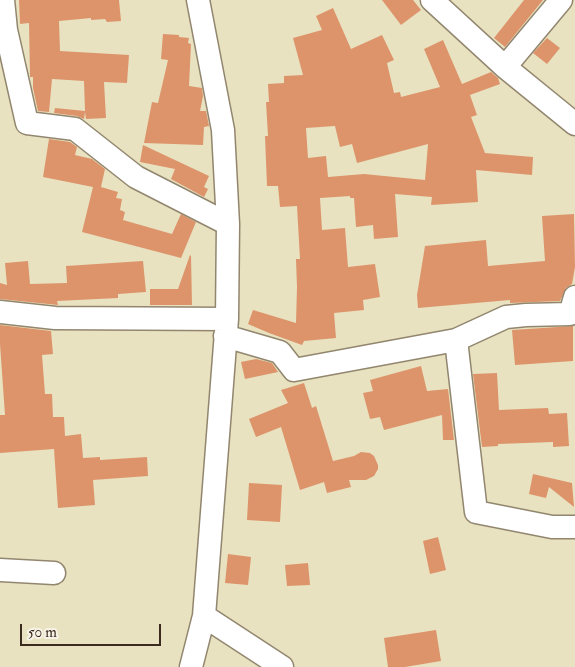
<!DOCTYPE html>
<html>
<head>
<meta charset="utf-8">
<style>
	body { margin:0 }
	#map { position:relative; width:575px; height:667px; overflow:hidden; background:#e8e2c0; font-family:"IM FELL Double Pica",serif }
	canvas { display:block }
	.scale { position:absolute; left:20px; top:624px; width:141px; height:22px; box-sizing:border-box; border:2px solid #3b2a1e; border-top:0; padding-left:6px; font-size:15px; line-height:18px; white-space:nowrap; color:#3b2a1e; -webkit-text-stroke:4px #f7f3e8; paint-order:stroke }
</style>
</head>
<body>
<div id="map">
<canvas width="575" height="667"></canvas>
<div class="scale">50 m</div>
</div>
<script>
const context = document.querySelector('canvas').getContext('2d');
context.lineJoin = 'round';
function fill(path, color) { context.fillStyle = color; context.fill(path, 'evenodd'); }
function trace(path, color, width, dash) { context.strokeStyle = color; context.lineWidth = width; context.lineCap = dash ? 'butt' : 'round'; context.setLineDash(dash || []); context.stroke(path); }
fill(new Path2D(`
	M19 0H119L121 21 107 22 105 19 91 20V18L59 21 60 51 129 55 127 83 104 82 106 118 86 119 85 112 84 119 77 116 54 113 55 108 85 111 84 81 52 79 49 112 38 111 33 88V77H30L29 23 20 24Z
	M382 0H413L421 10 401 25Z
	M524 0H543L505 47 494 38Z
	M333 8 351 49 382 35 394 60 387 63 394 93 400 92 401 97 440 87 424 49 443 40 462 84 491 72 498 78 500 84 470 95 477 115 471 117 485 153 533 157 532 175 476 170 478 202 431 205 432 197 395 194 398 237 374 239 373 225 356 227 354 198H350V196L320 198 322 230 345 228 348 267 375 264 380 297 363 300 364 310 334 313 336 338 304 341 302 345 269 333 248 324 253 310 296 323 297 287 296 259H300L297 206 280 207 278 186H267L265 136H268L266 102H269L268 84 284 83V76L303 75 293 38 322 30 316 16ZM335 126 340 147 352 144 357 163 428 144 425 180 364 174 328 177 326 156 308 158 306 128Z
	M163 34 179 35V37L189 38 188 43 191 44 189 86 202 88 203 96 200 111H206L209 126 204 127 203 145 144 143 152 102 158 103 168 60 161 59Z
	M547 38 560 48 547 64 533 53Z
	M49 139 70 142 77 147 75 155 92 159 105 169 101 187 118 192 116 198 122 199 120 210 125 212 123 220 172 234 181 214 196 222 181 258 82 232 93 187 43 177Z
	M143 145 209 176 204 187 208 189 204 197 171 179 175 169 140 162Z
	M574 214 575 267 572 284 566 288 560 301 510 303V300L418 308 417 295 425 246 486 240 488 266 545 261 542 216Z
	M190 255 191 256 192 305H150V289H178Z
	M28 261 30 284 67 283 66 266 143 261 146 292 118 294V298L57 301 58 305 0 299V283L7 285 5 263Z
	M0 325 51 331 53 354 42 355 45 394H52L53 417H64L65 436 81 434 83 458 100 457V460L147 457 148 476 93 480 95 505 58 508 54 449 0 453V415H5L0 344Z
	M573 326V361L515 365 512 330Z
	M256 359 272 363 278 372 245 379 241 362Z
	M421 366 427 391 448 389 454 440H443L442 415 384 430 380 417 370 419 363 393 373 391 370 380Z
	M497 373 499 410 548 408 549 414 567 413 569 446 553 447V442L498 444V446L482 447 473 374Z
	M304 383 312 408 316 406 333 461 354 456 361 452 370 453 374 456 378 465V469L374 476 366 480H349L351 487 327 493 324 482 300 490 281 427 256 437 249 419 288 403 281 390Z
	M533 474 572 483 574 507 549 487 546 498 529 494Z
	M249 483 282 485 280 522 247 520Z
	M438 537 446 570 430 574 423 541Z
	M228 554 251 557 248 585 225 583Z
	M308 563 310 585 287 586 285 565Z
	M436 630 441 661 405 667H388L384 638Z`), '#dd946b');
const minor = new Path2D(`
	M3 0 6 30 27 123 75 129 136 177 228 224
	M432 0 505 67 575 124
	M505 67 561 0
	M0 312 55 318 227 319
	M225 336 280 352 294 370 456 340 506 317 526 315 570 314 575 297
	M456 340 476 512 552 527H575
	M0 570 54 573
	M204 616 282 667
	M191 667 204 616 227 319 228 224 223 130 198 0`);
trace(minor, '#92866f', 25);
trace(minor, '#fff', 22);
</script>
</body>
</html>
